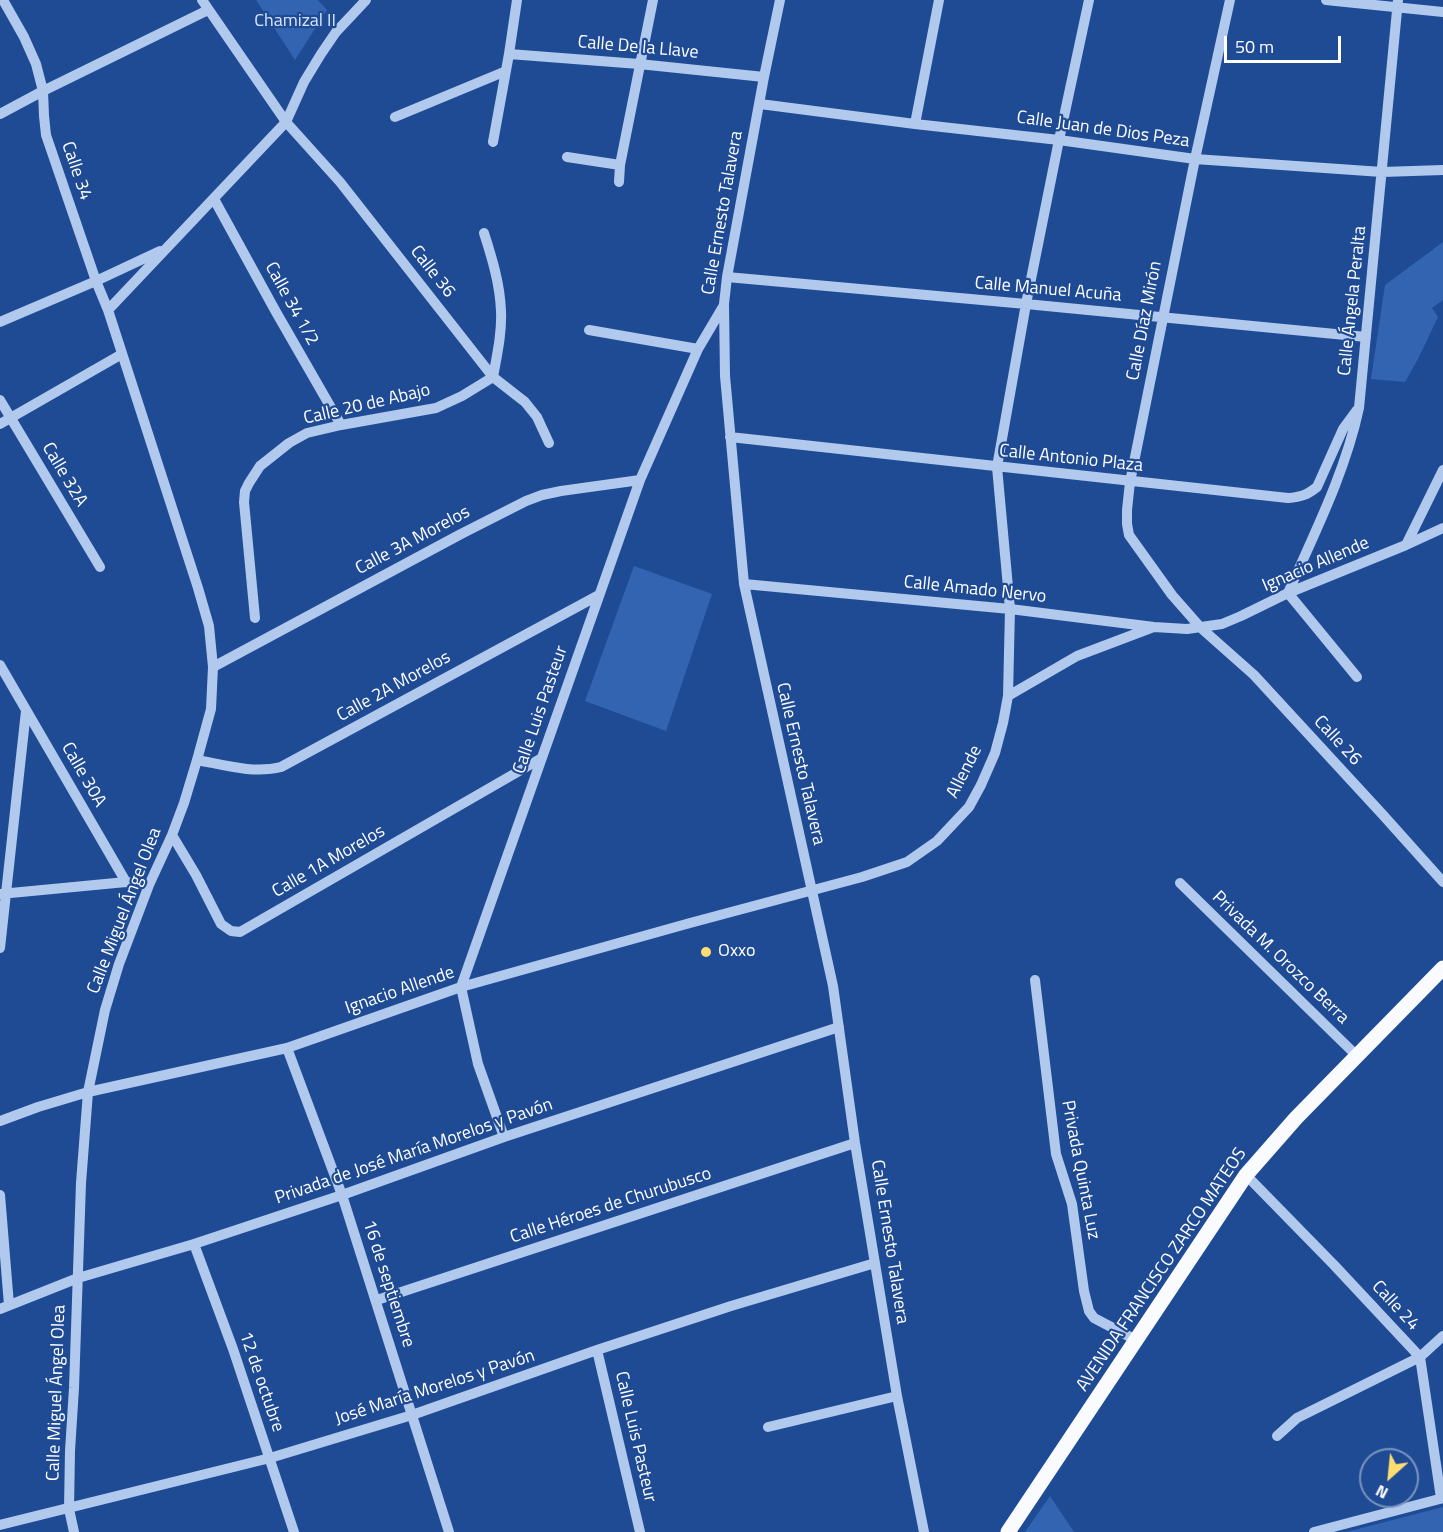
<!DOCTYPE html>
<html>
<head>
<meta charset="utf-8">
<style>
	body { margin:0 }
	#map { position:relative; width:1443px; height:1532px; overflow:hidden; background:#1f4b95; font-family:"Titillium Web",sans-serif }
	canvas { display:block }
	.north { position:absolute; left:1359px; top:1448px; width:60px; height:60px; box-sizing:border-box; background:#1f4b95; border:2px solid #7993bf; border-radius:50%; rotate:207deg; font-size:16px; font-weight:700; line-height:24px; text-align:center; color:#fff }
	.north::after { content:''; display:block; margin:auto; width:21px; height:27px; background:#fddd72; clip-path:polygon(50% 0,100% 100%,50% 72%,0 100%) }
	.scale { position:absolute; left:1224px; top:36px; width:117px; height:27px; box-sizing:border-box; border:3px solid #fff; border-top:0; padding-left:8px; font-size:18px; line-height:21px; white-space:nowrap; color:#fff; -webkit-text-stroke:4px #1f4b95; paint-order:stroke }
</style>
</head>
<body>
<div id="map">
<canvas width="1443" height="1532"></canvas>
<div class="north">N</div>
<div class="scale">50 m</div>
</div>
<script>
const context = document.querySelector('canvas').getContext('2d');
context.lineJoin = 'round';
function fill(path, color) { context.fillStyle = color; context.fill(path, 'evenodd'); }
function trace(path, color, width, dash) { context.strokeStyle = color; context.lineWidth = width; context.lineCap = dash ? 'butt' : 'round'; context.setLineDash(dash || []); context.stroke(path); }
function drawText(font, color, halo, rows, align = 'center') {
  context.font = font + ' "Titillium Web",sans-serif'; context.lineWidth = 4.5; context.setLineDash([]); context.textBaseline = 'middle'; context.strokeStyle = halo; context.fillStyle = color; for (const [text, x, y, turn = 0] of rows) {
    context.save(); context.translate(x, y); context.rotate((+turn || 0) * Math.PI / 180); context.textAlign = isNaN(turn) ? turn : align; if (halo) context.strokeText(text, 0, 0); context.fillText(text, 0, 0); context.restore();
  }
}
fill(new Path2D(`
	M256 0H318L327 10 295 60Z
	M1443 242V300L1432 308 1438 317 1418 359 1405 382 1371 379 1385 285Z
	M634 566 712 594 666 731 585 701Z
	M1050 1496 1074 1532H1025Z
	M1443 1507V1532H1346Z`), '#3364b2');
trace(new Path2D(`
	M3 0 24 37 36 64 43 91 44 116 46 135 96 281 108 310 198 588 209 626 213 667 211 709 197 760 184 803 172 835 149 885 119 964 105 1010 88 1092 81 1183 74 1388 70 1451 69 1509 74 1532
	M202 0 286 122 340 182 493 377 525 402 537 417 549 443
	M780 0 764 77 727 277 724 304 725 376 744 584 833 986 855 1143 897 1396 924 1532
	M1230 0 1195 159 1130 482 1127 510V524L1129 535 1172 595 1201 628 1254 675 1383 815 1443 882
	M1326 0 1443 12
	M509 54 639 64 764 77
	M760 104 915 124 1059 140 1195 159 1382 172 1443 170
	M0 114 43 91 208 10
	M395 117 506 71
	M915 124 939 0
	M493 142 509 54 517 0
	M567 157 620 165
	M619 182 620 165 653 0
	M214 199 276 312 341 425
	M727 277 1026 304 1366 337
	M108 310 286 122 304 82 321 54 336 32 366 0
	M0 322 96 281 160 251
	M589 330 698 349
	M0 400 100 567
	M0 424 122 354
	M730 437 1288 498C1301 497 1307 495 1317 487L1343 429 1357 410
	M1406 545 1443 470
	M744 584 1010 609 1154 627 1187 629 1222 624 1241 616 1288 593 1406 545 1443 528
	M255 618 244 502 245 491 249 483 260 466 289 443 307 433 341 425 436 408 462 396 493 377C497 355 502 333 501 311 500 284 492 258 484 233
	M0 665 126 882 149 885
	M213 667 461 534 526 501 542 495 561 491 640 480
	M1357 677 1288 593C1315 532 1345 473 1359 408L1398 0
	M1008 696 1077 656 1151 628
	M197 760C224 765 254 774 281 767L599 595
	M172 835 196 875 221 924 231 931 240 932 540 759
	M1180 883 1357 1056
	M0 894 126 882
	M0 948 26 711
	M1035 980 1056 1154 1072 1204 1084 1291 1089 1311 1094 1318 1136 1340
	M287 1048 342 1195 449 1532
	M0 1121 38 1107 88 1092 287 1048 461 987 690 923 862 877 907 862 937 841 969 807 981 785 995 753 1003 723 1008 696 1010 609 997 467 1026 304 1059 140 1089 0
	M504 1137 478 1064 461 987 640 480 698 349 724 305
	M1246 1175 1334 1265 1420 1357 1441 1498
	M0 1195 9 1305
	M194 1244 233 1349 294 1532
	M377 1300 855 1143
	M0 1309 78 1278 194 1244 342 1195 504 1137 839 1027
	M597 1350 640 1532
	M768 1427 897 1396
	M1277 1436 1297 1418 1420 1357 1443 1336
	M0 1525 270 1458 412 1415 597 1350 731 1306 875 1263
	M1314 1532 1443 1498`), '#b2c9ee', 10);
trace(new Path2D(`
	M1008 1532 1246 1175 1296 1118 1443 968`), '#f9fbff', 15);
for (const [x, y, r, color] of [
	[706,952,6,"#fddd72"]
]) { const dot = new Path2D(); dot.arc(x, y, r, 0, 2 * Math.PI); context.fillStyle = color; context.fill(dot); trace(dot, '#1f4b95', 2); }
drawText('18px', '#d8e5fa', '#1f4b95', [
	["Chamizal II",295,22]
]);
drawText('18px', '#fff', '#1f4b95', [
	["Calle De la Llave",638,48,5],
	["Calle Juan de Dios Peza",1103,130,8],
	["Calle 34",76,171,71],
	["Calle Ernesto Talavera",723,213,-80],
	["Calle 36",432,272,52],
	["Calle Manuel Acuña",1048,290,5],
	["Calle Ángela Peralta",1353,301,-84],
	["Calle 34 1/2",291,304,61],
	["Calle Díaz Mirón",1145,321,-79],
	["Calle 20 de Abajo",367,405,-13],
	["Calle Antonio Plaza",1071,459,6],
	["Calle 32A",64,475,59],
	["Calle 3A Morelos",413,541,-28],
	["Ignacio Allende",1316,565,-23],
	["Calle Amado Nervo",975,590,6],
	["Calle 2A Morelos",394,687,-29],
	["Calle Luis Pasteur",541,710,-71],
	["Calle 26",1337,741,47],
	["Calle Ernesto Talavera",800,764,77],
	["Allende",965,772,-63],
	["Calle 30A",83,775,60],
	["Calle 1A Morelos",329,862,-30],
	["Calle Miguel Ángel Olea",125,911,-69],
	["Privada M. Orozco Berra",1280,958,44],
	["Ignacio Allende",400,991,-19],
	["Privada de José María Morelos y Pavón",414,1152,-19],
	["Privada Quinta Luz",1080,1170,79],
	["Calle Héroes de Churubusco",611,1206,-18],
	["Calle Ernesto Talavera",889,1242,81],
	["AVENIDA FRANCISCO ZARCO MATEOS",1162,1270,-56],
	["16 de septiembre",388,1284,72],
	["Calle 24",1395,1306,47],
	["12 de octubre",261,1382,71],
	["José María Morelos y Pavón",435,1388,-18],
	["Calle Miguel Ángel Olea",57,1393,-88],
	["Calle Luis Pasteur",635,1437,77]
]);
drawText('18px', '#fff', '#1f4b95', [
	["Oxxo",718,952]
], 'left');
</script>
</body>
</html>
